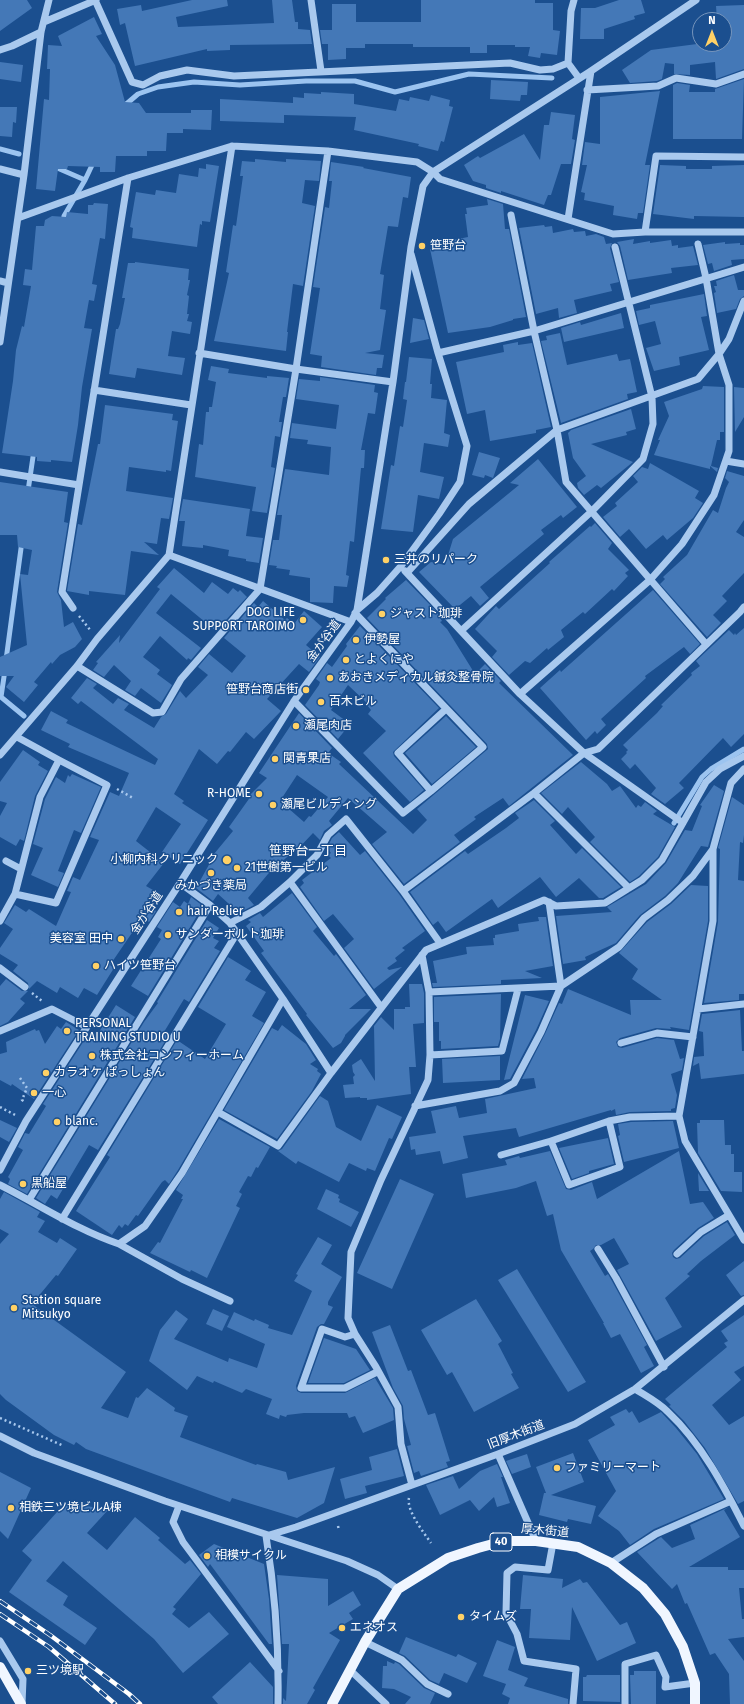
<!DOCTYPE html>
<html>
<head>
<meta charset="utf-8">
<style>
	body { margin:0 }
	#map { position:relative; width:744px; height:1704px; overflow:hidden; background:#1b4f8f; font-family:"Fira Sans",sans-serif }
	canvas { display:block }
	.north { position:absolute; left:692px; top:12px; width:40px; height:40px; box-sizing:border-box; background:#1b4f8f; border:1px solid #7695bc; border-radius:50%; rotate:0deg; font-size:11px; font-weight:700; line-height:16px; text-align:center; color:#fff }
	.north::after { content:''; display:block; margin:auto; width:14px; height:18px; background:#ffd166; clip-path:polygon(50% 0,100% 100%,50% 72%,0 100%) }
</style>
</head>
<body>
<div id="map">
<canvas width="744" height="1704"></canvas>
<div class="north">N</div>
</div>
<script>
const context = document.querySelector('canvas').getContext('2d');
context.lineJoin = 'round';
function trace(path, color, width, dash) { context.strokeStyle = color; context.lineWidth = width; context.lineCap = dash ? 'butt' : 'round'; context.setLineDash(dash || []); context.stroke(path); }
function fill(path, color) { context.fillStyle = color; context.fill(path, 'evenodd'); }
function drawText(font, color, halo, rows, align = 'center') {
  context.font = font + ' "Fira Sans","Noto Sans JP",sans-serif'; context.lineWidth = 3; context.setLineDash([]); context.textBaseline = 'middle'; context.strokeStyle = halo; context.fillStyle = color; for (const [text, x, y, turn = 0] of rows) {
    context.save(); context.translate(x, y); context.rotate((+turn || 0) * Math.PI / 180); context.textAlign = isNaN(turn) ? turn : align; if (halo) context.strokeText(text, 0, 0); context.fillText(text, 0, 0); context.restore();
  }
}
trace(new Path2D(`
	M124 106 138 94 158 87 194 82 240 85 306 81H355L395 92 469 74 552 78
	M0 149 19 154
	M55 167 85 180
	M63 224 64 216 85 180 94 161
	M28 491 34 450
	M6 660 22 541
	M5 670 1 697 24 716
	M674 823 702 777 711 769 744 749`), '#9cc4f0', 5);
fill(new Path2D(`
	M0 0H27L32 8 0 31Z
	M192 0H227L228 6 176 17 178 27 274 23 272 0H292L295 22H298V29L310 30 312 44 230 45V50L207 51V49L135 66 125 23 120 25 117 9 141 5 142 11Z
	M421 0H535V3H553V30L560 31 557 55 541 53 540 58 528 56 530 47H515V45H487V53H470V47H413V44H365V48H346V59L328 60V44H322L320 30H332V4H356V22H421Z
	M619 0H641L645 13 634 16 635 19 604 29V39H580L581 8H595Z
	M744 5V69L716 79 715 62 690 65V75L674 74V64L665 63 662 79 657 81 630 83 622 70 651 50 697 44H724V20H717L716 6Z
	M94 17 102 34 96 36 115 65 125 102 139 103 146 113H191V110H212L211 130 183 129V133H167L166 151H147V156H116L115 172H100V167L68 166 67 169H58L55 191 36 189 44 99 49 100 50 69H47L48 45 62 46 58 36Z
	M0 62 23 65 21 82 0 79Z
	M744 79 742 139H673V85L677 83 690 85 689 92H715V89Z
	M491 80 528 82 527 95H521L520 101 490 99Z
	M660 91 645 165H650L643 213H638L637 219 613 215 614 206 584 200 585 193 581 192 587 165H582L585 142 600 144V97Z
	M321 92 354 94V104L396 111 399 99 409 101 410 97 429 101 431 95 450 100 449 106 453 107 444 142 441 141 438 151 418 146 419 144 354 130 356 117 284 115V123L220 121V99L293 103V97L304 98V93L321 94Z
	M0 107H17L16 123 13 122 12 137 0 136Z
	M551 112 575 115 572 139 575 140 571 164H561L551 195H548L544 205 501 191V193L486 188V185L473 181 464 165 478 156 480 158 524 134 540 160 544 125H549Z
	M255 159 286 162V159L321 161 319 181 305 180 302 203 315 206 303 286 293 284 287 332H288L286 351 214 341 229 273 226 272 233 225 236 226 243 176H240L242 161 255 162Z
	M331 162 364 167 363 168 411 177 408 198 403 197 398 227 388 226 380 274 384 275 380 309 386 310 380 350 365 353 384 355 382 368H377L376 375 321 367 322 356 310 354 320 288 313 287 325 207 329 208 332 181H329Z
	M206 164 219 166 210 222 202 221V225L200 224 197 247 132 238 133 228 130 227 136 192 155 195 156 190 176 193 179 174 198 177 199 168 206 169Z
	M660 165 686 166V169H712V166L744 165V217L694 216V219L653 214Z
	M487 199 503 204 505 229H509L526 317 513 319V320L490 327 448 333 430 249H433V244L468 237 465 214H467L466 208 488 205Z
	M94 203 108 204 105 239 100 238 92 284 97 285 94 301 89 300 84 328 92 329 82 387 78 425 72 462 51 460V462L37 461V457L2 453 13 381 16 350 22 326 24 327 31 286 23 285 25 269 32 270 36 226H44L45 220 52 216 66 217 67 212 88 214V205H93Z
	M544 225 545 227 552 226 553 233 573 229 574 232 585 231 586 236 596 234 604 237 606 244 612 243 610 248 619 282 610 284 612 291 574 300 577 313 559 318 558 308 536 314 519 228Z
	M634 239 633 244 650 241V243L671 240 672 246 678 245V248L693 246 698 265 671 268 672 273 628 280 620 246 617 242Z
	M725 242V244L740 243V245H744V259L731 260 732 265 714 271 712 263 708 264 703 245Z
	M135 262 189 269 188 280H190L187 295 189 296 187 314H189L187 321 192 322 190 334 172 331 168 356 185 358 182 375 137 368 135 378 109 374 116 329H118L120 324 125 298H122L128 263H135Z
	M734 275 738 290H744V296L740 299 736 309 717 313 714 293 716 292 714 286H717L716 281Z
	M704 294 707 316 701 317 709 350 679 357 680 365 654 371 646 348 661 344 655 321 639 325 636 311 650 308V305Z
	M621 313 624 328 564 342 561 328 580 322 581 325Z
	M413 318 424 320 429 339 410 343Z
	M560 333 567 365 617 354 619 361 630 359 637 392 627 394 628 399 561 423 541 341 547 340 546 336Z
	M518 342V345L532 343 551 427 536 430V433L490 441 485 410 467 414 456 362 504 352 503 345Z
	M409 357 432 359 430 384H432L431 398 447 400 444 433 450 435 448 447 424 443 420 472 444 477 439 499 418 495 413 532 381 529 391 465 394 466 400 426 403 427 407 400 403 399 405 382H406Z
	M211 366 229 369 228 373 267 378V376L289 378 286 397H283L279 422H282L280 437 275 436 271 467 275 468 267 513 252 511 256 487 195 477 199 444 203 445 206 412H209V407H212L216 382 208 380Z
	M320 377 375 385 374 392 378 393 375 414 368 413 361 450H365L364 468H361L354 542 350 541 346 575 349 576 347 587 334 586 333 603 310 602V578L289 575 290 570 276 568 277 566 269 565 273 540H279L282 515H277L285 469 329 475 331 447 307 444 308 440 290 438 292 423 336 429 339 405 296 399 299 379 320 381Z
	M703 386 724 387V432H720V440H717L711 466 718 468 717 472 710 466V469L654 455 660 440H658L669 416 664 402 702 389Z
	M734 387 744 388V417L735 432Z
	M105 405 173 414 172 420 178 421 171 471 166 470V472L129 467 126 491 173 498 169 519 161 518 157 544 144 542 159 555 131 551 125 595 89 591V595L67 591 78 524 82 525 98 444H100Z
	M631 409 636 429 626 432 627 435 591 444 633 462 601 488 597 485 584 495 578 488 577 483 586 476 573 458 568 433 571 430Z
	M479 452 500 458 493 478 485 475 484 478 472 475Z
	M538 459 577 507 563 518 561 515 541 530 544 534 480 587 489 598 480 606 471 596 455 609 419 572 431 562 445 565 453 539 519 485 510 483Z
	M650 463 699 491 695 498 703 503 693 518 667 540 663 535 646 549 629 529 620 537 603 517 617 506 615 503 638 482 633 476 642 467 648 469Z
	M727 471 744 476V520L736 532 744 537V573L722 596 727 601 713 615 721 623 707 637 660 584 665 579 663 577 687 555 713 510 718 513 726 488 729 482 725 478Z
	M0 482 68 492 64 522 68 523 57 592 61 600 64 627 73 622 82 639 75 647 60 655 52 664 51 662 34 682 38 685 24 702 6 687 14 676H0V657L27 645 20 574 28 575 32 550 18 547 17 535H0Z
	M183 499 250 509 246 536 263 538 259 563 246 561V559L228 556 229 550 203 545V548L182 546 185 521H179Z
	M595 523 612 543 608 549 629 570 625 573 628 576 614 591 612 589 585 614 583 612 561 630 564 637 548 650 547 648 530 663 525 661 509 675 492 657 497 651 475 629 496 606 499 609 550 563 549 562 590 526 591 527Z
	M174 568 204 593 212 582 228 594 233 588 238 592 240 590 247 597 216 631 171 594 156 613 201 648 191 660 188 658 187 660 160 636 143 657 160 670 157 674 172 685 161 703 141 688 135 696 125 690 131 681 114 665 104 677 93 670 98 663 96 662 120 635 119 643 160 589 157 587Z
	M406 580 436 611 442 621 440 622 447 629 475 674 485 664 501 681 499 683 573 755 509 806 503 798 474 817 476 819 454 835 460 842 404 884 372 844 387 832 348 798 329 821 332 825 324 831 320 840 313 833 296 851 295 850 268 874 248 898 254 905 239 913 218 894 213 901 196 888 211 861 209 860 233 831 229 827 251 796 250 795 267 778 259 773 299 713 332 748 328 753 341 762 339 764 413 834 427 820 417 809 488 749 487 744 367 618 386 599 385 598ZM297 775 328 797 311 817 309 816 304 822 280 801Z
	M653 590 700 644 690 654 684 647 645 676 646 678 601 719 606 725 597 734 595 731 586 740 540 688 560 670 561 672Z
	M263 601 285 620 287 618 294 624 304 611 322 627 306 645 320 657 309 672 299 664 267 699 281 711 254 739 246 732 230 752 228 751 217 764 199 749 174 794 184 801 182 803 208 820 180 864 162 852 181 824 156 807 136 841 164 863 146 886 160 894 152 908 156 911 149 922 143 917 136 927 110 965 114 968 97 995 84 988 78 998 60 987 57 993 37 981 29 989 28 983 13 971 18 965 0 954V948L13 929 4 923 15 905 26 912 29 909 56 926 71 892 67 891 73 877 80 880 99 840 90 837 110 792 119 796 129 773 68 747 70 744 41 730 51 711 68 720 66 723 155 765 158 759 81 701 78 704 71 698 87 678 97 684 93 688 113 704 118 698 129 704 124 710 154 728 161 717 166 714 180 691 186 698 208 675 198 667 209 654 232 673 246 656 224 638 254 603 258 607Z
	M360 626 439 708 393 752 394 756 424 790 410 802 363 753 386 731 368 714 371 710 367 705 368 704 348 685 331 710 350 724 338 739 305 705 319 685 320 682 316 679 327 663 332 667 347 646 346 644Z
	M744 628V734L731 747 723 738 679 783 684 788 665 804 651 794 656 788 635 764 630 769 621 759 627 753 626 752 628 750 623 745 657 713 663 706 661 705 692 675 691 673 700 666 696 661 729 630 734 635 735 633 736 635Z
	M446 716 476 747 432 784 405 753Z
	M23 750 40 762 38 765 48 771 35 796 24 841 20 839 16 846 0 837V816L7 803 0 801V782Z
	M581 762 607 784 612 791 620 786 636 808 638 805 641 807 645 802 657 811 653 814 675 827 658 857 639 876 630 882 590 842 595 837 568 807 562 814 541 793Z
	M72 774 101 787 81 833 74 830 58 871 64 873 58 887 31 875 43 848 33 844 45 799 56 777 65 783 68 775 70 777Z
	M714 785 724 791 708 847 701 846 678 883 665 896 640 915 616 943 585 957 586 960 563 964 556 916 612 912 607 907 646 884 666 863 685 830 692 831 702 806 700 805Z
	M732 797 744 805V835L743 843 740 842 738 880 744 881V994H739V1000L704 1003 718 922 720 849 718 848Z
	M534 800 555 821 550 825 576 854 582 848 621 887 603 898H599L579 878 556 897 540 877 498 908 492 899 446 932 438 921 433 925 410 892 465 851 468 854 506 828 519 818 515 813Z
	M339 832 360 855 365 851 399 894 425 931 402 948 405 950 395 958 397 961 387 968 389 970 402 967 374 989 344 948 354 939 333 914 324 921 300 887 304 883 302 880 331 858 328 855 331 853 327 848 332 838Z
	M691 885 708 886V921L689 1030 670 1027 671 1029 656 1028 620 1038 616 1042 618 1047 622 1048 657 1038 674 1040 680 1059 684 1058 682 1070 671 1074 677 1095 675 1108 671 1109V1111L630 1112 616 1115 615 1109 611 1111V1110L519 1137 516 1128 463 1136 468 1158 443 1164 440 1151 416 1155 415 1149 411 1150 409 1137 436 1133 431 1111 456 1106 459 1118 487 1113 485 1099 536 1088 534 1078 522 1079 545 1034 559 1003 562 1004 568 989 631 1015 630 1000H662L632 979 638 969 619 953 647 922 671 904Z
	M292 893 317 927 313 931 334 956 336 954 366 995 349 1009H371L345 1035V1036L341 1043 333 1048 306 1015 307 1014 261 953 264 951 246 926 251 922 248 920 260 913 263 917Z
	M191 897 203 906 148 996 131 986 161 939 158 937 162 930 157 927 173 902 180 907 184 901 188 904Z
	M538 917H546L553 966 525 971 542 978 501 980V984L433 987 432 983H437L433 961 467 954 466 947 494 945 493 938H495V935L519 931 518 924 539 921Z
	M207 920 219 928 213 938 219 941 214 948 220 951 189 1002 184 999 164 1032 169 1035 98 1150 89 1145 57 1199 51 1195 45 1204 36 1198 144 1022 158 1003 157 1002Z
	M228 957 251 971 245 980 266 992 252 1016 264 1023 178 1170 169 1184 165 1180 162 1182 138 1216 136 1215 128 1226 125 1224 122 1228 119 1225 112 1235 76 1211 110 1157 107 1155 177 1040 205 1059 226 1024 198 1007Z
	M6 979 22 991H28L20 999 25 1003 8 1022 0 1026V986Z
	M409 984H422L424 993V1023L413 1024 416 1067H409L411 1094 367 1100V1098H360V1097L345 1098 343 1085 354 1084 353 1077 355 1075 353 1072 352 1065 361 1059 375 1081 374 1026 381 1017 394 1030V1009H405V1007H410Z
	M501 994 500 1039 498 1046 441 1049V1041H439V1022H434V997Z
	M525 995 549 1001 536 1030 510 1079 504 1080Z
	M116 1005 135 1017 27 1194 8 1184 10 1179 8 1177 23 1150 18 1147 25 1133 29 1134 46 1106 43 1104 87 1036 94 1040Z
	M740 1010 742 1051H744V1074L701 1079 699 1063 693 1066 694 1057 704 1056 703 1032 699 1031 702 1014Z
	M66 1022 79 1030 34 1099 12 1084 11 1086 0 1080V1054L7 1052 6 1042 35 1029 36 1031 39 1030 45 1044 57 1026 61 1029Z
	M282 1025 306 1044 316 1060 310 1064 318 1069 317 1071 321 1074 312 1091 277 1139 224 1110 272 1028 278 1031Z
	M500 1056V1080L443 1083 442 1059Z
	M320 1096 328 1101 336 1127 361 1141 377 1105 402 1117 392 1139 389 1138 375 1171 367 1168 366 1171 349 1163 339 1182 298 1161 296 1164 278 1151 282 1149Z
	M219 1119 270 1147 258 1168 256 1167 251 1177 248 1176 239 1192 242 1194 236 1206 240 1208 207 1278 191 1270 190 1272 150 1253 158 1242 160 1243 183 1199H181L183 1195 176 1190Z
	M0 1120 17 1128 9 1142 0 1137Z
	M700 1120H724L725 1145H731V1154H734V1172H742V1192L721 1191 698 1153 697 1123H700Z
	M673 1121 679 1148 624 1162 618 1136 620 1135 618 1124 631 1122Z
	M608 1138 614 1164 589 1171V1173L572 1179 559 1148Z
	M550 1151 566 1189 571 1190 592 1182 597 1199 679 1151 690 1204 703 1202 714 1218 698 1228 674 1250 672 1253 673 1257 676 1259 680 1258 704 1236 727 1222 735 1235 701 1261 687 1274 690 1276 665 1298 682 1327 656 1341 617 1270 629 1264 614 1238 601 1245H596L593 1249 590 1251 605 1276 608 1274 612 1281 647 1345 644 1347 654 1366 641 1373 620 1334 611 1338 603 1323H604L561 1250 553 1214 547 1216 536 1181 516 1188 466 1198 462 1174 507 1165 505 1160 519 1156 520 1158Z
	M698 1173 709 1191H699Z
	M400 1179 434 1194 392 1289 357 1273Z
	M326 1189 339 1195 338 1198 340 1199 339 1202 359 1212 351 1227 317 1209Z
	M4 1192 40 1212 37 1217 45 1221 38 1232 57 1243 60 1238 77 1249 58 1276 56 1275 32 1304 126 1372 101 1408 128 1418 136 1397 138 1398 147 1388 175 1408 174 1411 188 1416 180 1437 256 1465 257 1464 286 1472 288 1480 335 1467 324 1503 297 1518 232 1498 230 1502 86 1449 76 1442 74 1445 54 1435 6 1400 0 1394V1244L9 1234 0 1229V1199Z
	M318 1237 332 1245 321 1264 342 1277 328 1302V1305L333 1307 324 1324H321L317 1327 296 1386 297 1391 301 1393H345L375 1378 393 1408 394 1420 363 1433 355 1416 349 1418 347 1413H304L287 1415 286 1417 280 1415 279 1419 266 1414 272 1399 246 1389 242 1393 214 1381 213 1383 197 1376 187 1390 149 1361 160 1330 176 1310 188 1319 174 1339 228 1362 229 1358 257 1368 265 1344 227 1327 234 1312 254 1321 255 1319 269 1325 268 1328 292 1335 312 1291 294 1281 298 1275 296 1274Z
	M744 1261V1295L741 1296 726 1275Z
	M517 1269 586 1382 568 1392 498 1280Z
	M476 1299 502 1341 498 1344 513 1373 511 1374 519 1388 474 1412 452 1372 447 1375 421 1330Z
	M213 1309 229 1316 222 1331 206 1324Z
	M744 1315V1366L734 1372 741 1380 712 1405 729 1425 744 1416V1501L738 1504 705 1448 684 1421 669 1406 671 1405 665 1399 727 1347 724 1343 728 1341 721 1331Z
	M390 1325 408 1371 411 1370 428 1415 435 1413 450 1461 446 1462 448 1467 421 1476 419 1471 414 1473 407 1446 411 1445 404 1419 403 1406 393 1388 372 1332Z
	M324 1338 356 1349 370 1370 344 1383H308Z
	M626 1409 629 1413 632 1411 639 1423 661 1412 676 1428 697 1454 724 1499 654 1529 630 1545 619 1531 598 1516 616 1491 588 1440 615 1425 610 1417Z
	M397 1449 404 1476 365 1486 367 1493 345 1499 340 1479 372 1470 369 1457Z
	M573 1453 584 1482 551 1495 596 1506 591 1524 568 1519 567 1522 539 1515 544 1493H546L536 1467Z
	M527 1454 531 1467 512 1474 506 1461Z
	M497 1464 503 1477H501L510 1503 497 1507 494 1497 479 1511 470 1500 440 1515 426 1485 453 1476 459 1489 480 1471Z
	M0 1472 31 1488 8 1539 0 1531Z
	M66 1502 108 1510 87 1533 107 1550 135 1517 160 1538 158 1540 185 1564 190 1560 201 1574 173 1607 176 1609 172 1614 189 1628 209 1612 229 1634 183 1673 154 1639 63 1561 46 1581 68 1596 63 1605 97 1628 85 1645 9 1592 32 1560 22 1551Z
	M729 1507 724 1510 740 1537 689 1567H728V1570H744V1588H739L742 1619H744V1637L728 1639 744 1661V1704H730L729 1674 715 1653 710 1655 687 1603 685 1604 677 1584 672 1589 637 1552 661 1537 672 1548 695 1539 690 1525Z
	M214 1544 264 1564 269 1599 272 1644H269L210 1564 208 1567 199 1555Z
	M277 1575 328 1579V1606L353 1591 361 1605 349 1613 353 1619 329 1633 340 1640 313 1688 315 1690 307 1704H283V1698L286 1701 289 1644H282Z
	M523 1575 563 1579 562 1588 580 1579 583 1583 587 1582 620 1625 627 1622 636 1643 597 1661 572 1607 570 1640 529 1638 531 1609H520Z
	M406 1637 456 1657 458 1654 477 1663 467 1683 444 1673 439 1684 430 1680 405 1656 399 1653Z
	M497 1640 515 1647 508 1670 528 1678 524 1686 568 1699V1704H508L510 1698 502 1694 506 1684 483 1676Z
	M387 1661 394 1664 395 1662 399 1664 424 1688 435 1693 430 1704H405L411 1697 394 1689 382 1688 383 1666H387Z
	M250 1662 273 1687V1704H218L212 1697Z
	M634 1671H656V1704H631L630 1675H634Z
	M587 1675H620V1702L583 1701V1677H586Z`), '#4478b7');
trace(new Path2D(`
	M79 616 91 631
	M117 789 133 798
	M32 993 42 1001
	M20 1078 27 1088 22 1100 25 1102
	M0 1107 17 1116
	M0 1418 64 1446
	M409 1498C406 1510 424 1533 431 1543
	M338 1526 339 1530`), '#a9c9ee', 2.5, [2, 3]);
trace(new Path2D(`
	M95 0 132 82 143 85 160 76 187 70 234 76 510 63 540 70 553 69 568 63 571 11 574 0
	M311 0 321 71
	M44 22 96 0
	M0 50 12 46 41 32
	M568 63 579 78
	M587 90 658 86 676 78 716 84 744 74
	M0 169 24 175
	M511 215 534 331 557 430 566 482 706 644
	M18 218 128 178 232 146 328 151 417 162 433 172 440 179 613 234 645 232H744
	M568 219 591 71
	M645 232 656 156 744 157
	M0 281 8 283
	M0 342 24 175 41 32 49 0
	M199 353 296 369 393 382
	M438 353 534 331 744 267
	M94 390 191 405
	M726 461 744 464
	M0 472 79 485
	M169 555 351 622
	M405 571 520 694 584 753 683 823
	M407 573 469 504 557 430 698 379 719 354 729 339 744 301
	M73 608 62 592 128 178
	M357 610 377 593 401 566 439 514 460 482 467 446 438 353 411 254
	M462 630 592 511 643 459 653 424 652 397 615 247
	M77 666 153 713 162 712 181 679 260 589 296 369 328 151
	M520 694 650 580 682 544 714 495 729 451V385L719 354 706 278 698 244
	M294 701 403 813 431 791 483 747 355 613
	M0 755 77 666 97 639 169 555 232 146
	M744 769 731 783 713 849V921L679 1116 685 1141 744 1240
	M431 791 398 753 446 709
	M534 793 629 888
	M6 861 21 869
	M290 882 381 1007
	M403 891 534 793 584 753 598 749 740 612 744 607
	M15 894 56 903 107 785 59 760 17 737
	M0 921 15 894 40 797 59 760
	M230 923 261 907 290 882 317 855 328 835 346 819 403 891 440 943
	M0 968 25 987
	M429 992 561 986 549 902
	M283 999 331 1073
	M698 1009 744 1004
	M0 1031 52 1009 87 1027
	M621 1043 657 1033 693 1037
	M430 1055 502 1051 518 989
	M415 1106 500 1091 514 1083 541 1032 561 986 619 947 644 918 668 900 693 876 713 849
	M218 1112 278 1146 331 1073 426 950 544 900 556 906 605 903 642 880 662 860 706 782 720 769 744 756
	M551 1141 569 1185 620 1167 609 1121
	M501 1155 551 1141 609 1121 630 1117 679 1116
	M0 1170 26 1121 180 883 294 701 351 622 357 610 393 382 411 247 423 186 433 172 591 71 696 0
	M0 1185C40 1205 77 1230 119 1244L145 1226 182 1173 283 999 230 923 210 905 180 883
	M29 1200 210 905
	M62 1219 237 933
	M119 1244 182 1279 230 1301
	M598 1249 616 1278 664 1367
	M677 1254 701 1232 729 1215
	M355 1334 345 1337 322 1329 301 1388H345L377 1372
	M635 1389C646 1396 658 1402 668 1412 701 1443 724 1486 744 1526
	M0 1436 34 1453 165 1501 347 1561 378 1575 398 1589
	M498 1454 536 1541
	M412 1485 401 1444 398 1407 376 1367 355 1334 348 1318 351 1252 381 1180 428 1080 430 1055 429 992 422 955
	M179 1506 173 1522 183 1542 279 1671
	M266 1536 296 1527 498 1454 575 1424 635 1389 744 1300
	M266 1536C275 1591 279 1648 278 1704
	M553 1543 548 1570 515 1567 507 1573 506 1613 517 1634 524 1661 576 1669 573 1704
	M611 1563 656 1534 731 1501
	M0 1641 23 1679 22 1704
	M365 1642 402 1660 427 1684 448 1694
	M350 1670 386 1704
	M625 1704V1664L656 1655 666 1677 665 1687 695 1683`), '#a9c9ee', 7);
trace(new Path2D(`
	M0 1667 21 1704
	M332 1704 365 1642 398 1589 448 1558 478 1548 504 1541H536L578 1547 611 1563 643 1588 665 1614 683 1647 695 1683V1704`), '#f0f6ff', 10);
const rail = new Path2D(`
	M0 1601 50 1635 129 1694 140 1704
	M0 1614 49 1647 115 1704`);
trace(rail, '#fff', 4.5);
trace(rail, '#1b4f8f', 3, [9]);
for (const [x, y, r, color] of [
	[422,246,4,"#ffd166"],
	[386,560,4,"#ffd166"],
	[382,614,4,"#ffd166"],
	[303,620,4,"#ffd166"],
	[356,640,4,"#ffd166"],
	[346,660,4,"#ffd166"],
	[330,678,4,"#ffd166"],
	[306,690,4,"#ffd166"],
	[321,702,4,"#ffd166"],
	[296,726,4,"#ffd166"],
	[275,759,4,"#ffd166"],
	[259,794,4,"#ffd166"],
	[273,805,4,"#ffd166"],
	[227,860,5,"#ffd166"],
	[237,868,4,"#ffd166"],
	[211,873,4,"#ffd166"],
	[179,912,4,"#ffd166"],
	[168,935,4,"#ffd166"],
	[121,939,4,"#ffd166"],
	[96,966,4,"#ffd166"],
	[67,1031,4,"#ffd166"],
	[92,1056,4,"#ffd166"],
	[46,1073,4,"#ffd166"],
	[34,1093,4,"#ffd166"],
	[57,1122,4,"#ffd166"],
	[23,1184,4,"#ffd166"],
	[14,1308,4,"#ffd166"],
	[557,1468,4,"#ffd166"],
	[11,1508,4,"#ffd166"],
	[207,1556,4,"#ffd166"],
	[461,1617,4,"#ffd166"],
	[342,1628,4,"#ffd166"],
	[28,1671,4,"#ffd166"]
]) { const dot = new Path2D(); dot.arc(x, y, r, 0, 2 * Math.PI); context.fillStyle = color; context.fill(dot); trace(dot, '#1b4f8f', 1.5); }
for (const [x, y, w] of [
	[501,1542,22]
]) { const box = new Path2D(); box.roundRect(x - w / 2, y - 9, w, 18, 3); context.fillStyle = '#1b4f8f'; context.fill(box); trace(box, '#fff', 1); }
drawText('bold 11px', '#fff', null, [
	["40",501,1542]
]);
drawText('12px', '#fff', '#1b4f8f', [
	["笹野台",430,246],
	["三井のリパーク",394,560],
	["DOG LIFE",295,613,"right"],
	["SUPPORT TAROIMO",295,627,"right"],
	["ジャスト珈琲",390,614],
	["伊勢屋",364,640],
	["とよくにや",354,660],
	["あおきメディカル鍼灸整骨院",338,678],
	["笹野台商店街",298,690,"right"],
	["百木ビル",329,702],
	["瀬尾肉店",304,726],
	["関青果店",283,759],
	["R-HOME",251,794,"right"],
	["瀬尾ビルディング",281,805],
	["小柳内科クリニック",218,860,"right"],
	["21世樹第一ビル",245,868],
	["みかづき薬局",211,886,"center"],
	["hair Relier",187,912],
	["サンダーボルト珈琲",176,935],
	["美容室 田中",113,939,"right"],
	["ハイツ笹野台",104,966],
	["PERSONAL",75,1024],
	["TRAINING STUDIO U",75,1038],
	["株式会社コンフィーホーム",100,1056],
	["カラオケ ぱっしょん",54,1073],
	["一心",42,1093],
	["blanc.",65,1122],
	["黒船屋",31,1184],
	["Station square",22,1301],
	["Mitsukyo",22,1315],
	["ファミリーマート",565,1468],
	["相鉄三ツ境ビルA棟",19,1508],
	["相模サイクル",215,1556],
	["タイムズ",469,1617],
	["エネオス",350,1628],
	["三ツ境駅",36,1671]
], 'left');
drawText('12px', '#fff', '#1b4f8f', [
	["金が谷道",324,641,-54],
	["金が谷道",147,913,-57],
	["旧厚木街道",516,1435,-21],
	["厚木街道",545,1531,5]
]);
drawText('13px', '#fff', '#1b4f8f', [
	["笹野台一丁目",308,851]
]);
</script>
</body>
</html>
